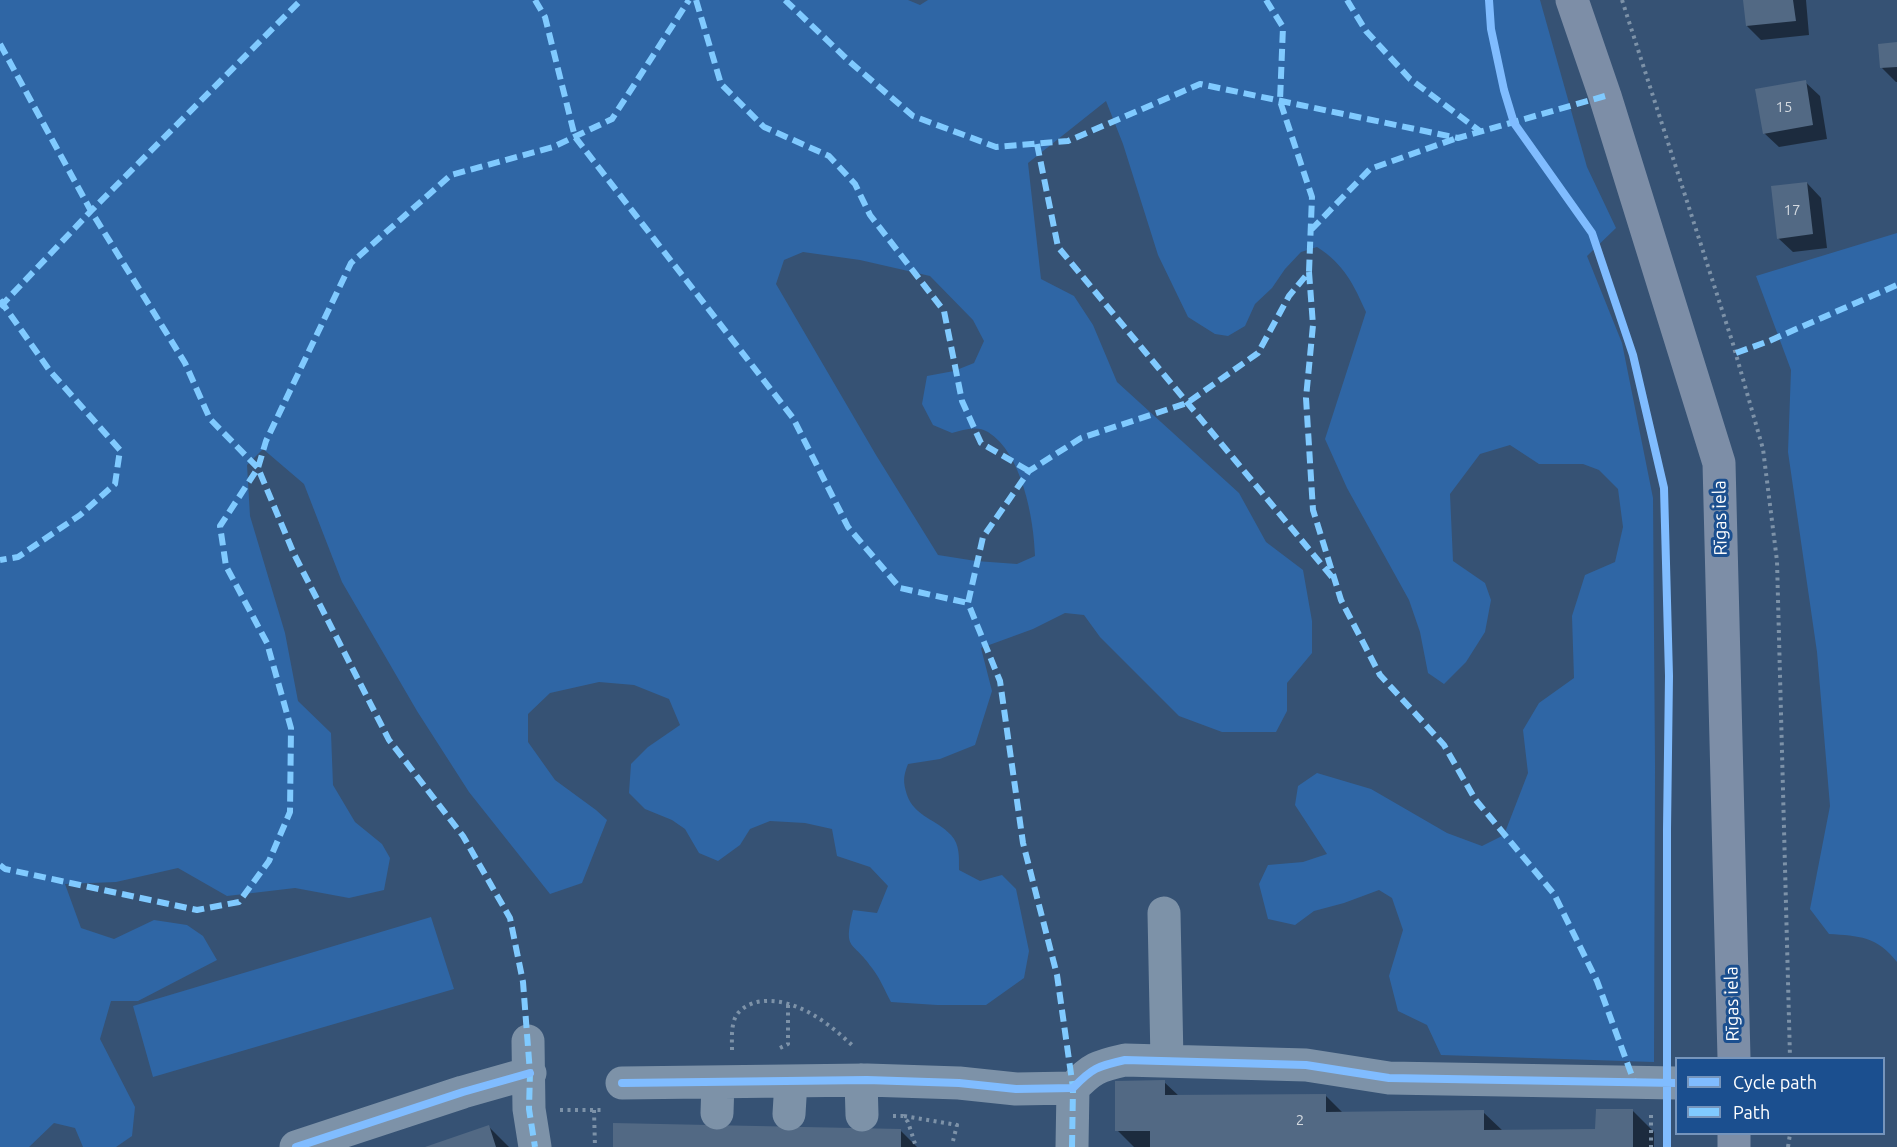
<!DOCTYPE html>
<html>
<head>
<meta charset="utf-8">
<style>
	body { margin:0 }
	#map { position:relative; width:1897px; height:1147px; overflow:hidden; background:#365274; font-family:Ubuntu,sans-serif }
	canvas { display:block }
	.legend { position:absolute; left:1675px; top:1057px; width:210px; height:78px; box-sizing:border-box; background:#1b4f8f; border:2px solid #7695bc; margin:0; padding:8px 10px; list-style:none; font-size:18px; color:#fff }
	.legend li { display:flex; align-items:center; gap:12px; height:30px }
	.legend b { width:30px; border:2px solid #7695bc }
</style>
</head>
<body>
<div id="map">
<canvas width="1897" height="1147"></canvas>
<ul class="legend">
<li><b style="height:8px;background:#80bcff"></b>Cycle path</li>
<li><b style="height:8px;background:#80caff"></b>Path</li>
</ul>
</div>
<script>
const context = document.querySelector('canvas').getContext('2d');
context.lineJoin = 'round';
function fill(path, color) { context.fillStyle = color; context.fill(path, 'evenodd'); }
function trace(path, color, width, dash) { context.strokeStyle = color; context.lineWidth = width; context.lineCap = dash ? 'butt' : 'round'; context.setLineDash(dash || []); context.stroke(path); }
function drawText(font, color, halo, rows, align = 'center') {
  context.font = font + ' Ubuntu,sans-serif'; context.lineWidth = 6; context.setLineDash([]); context.textBaseline = 'middle'; context.strokeStyle = halo; context.fillStyle = color; for (const [text, x, y, turn = 0] of rows) {
    context.save(); context.translate(x, y); context.rotate((+turn || 0) * Math.PI / 180); context.textAlign = isNaN(turn) ? turn : align; if (halo) context.strokeText(text, 0, 0); context.fillText(text, 0, 0); context.restore();
  }
}
fill(new Path2D(`
	M0 0H908L920 5 928 0H1540L1587 167 1616 228 1587 256 1622 343 1653 498 1655 766 1654 1062 1441 1055 1427 1025 1398 1011 1389 976 1403 930 1392 898 1379 890 1344 903 1314 911 1295 925 1268 919 1259 884 1268 865 1303 862 1327 854 1295 805 1298 786 1317 773 1371 789 1447 833 1482 846 1504 835 1528 773 1523 730 1539 703 1574 678 1572 616 1585 575 1615 562 1623 527 1618 489 1599 470 1583 464H1539L1510 445 1480 454 1450 494 1453 561 1485 583 1491 600 1485 632 1466 662 1444 684 1428 673 1420 632 1409 600 1347 488 1325 439 1366 312C1354 285 1344 264 1317 247L1301 252 1285 269 1272 288 1255 304 1245 326 1228 336 1215 334 1188 317 1158 255 1123 144 1106 101 1028 163 1041 279 1074 296 1093 325 1117 382 1239 493 1266 542 1303 570 1312 621V653L1287 683V711L1276 732H1222L1179 716 1100 637 1084 615 1065 613 1033 629 981 648 992 691 975 745 940 759 908 764C903 777 903 782 907 795 915 817 936 819 951 835 960 845 959 857 959 870L980 881 1002 875 1016 889 1029 951 1024 978 986 1005H937L891 1002C885 991 880 978 872 968 852 939 843 952 853 910L877 913 888 886 870 867 837 856 832 829 805 823 770 821 750 829 740 845 718 861 699 853 685 829 672 820 645 809 629 793 631 764 648 747 680 725 669 699 634 685 599 682 550 693 528 714V742L555 780 596 810 607 820 582 883 550 894 469 792 417 711 342 582 304 484 263 449 247 465 250 516 285 633 298 701 331 733 333 785 355 822 382 844 390 858 384 890 349 898 295 888 227 896 178 868 116 882 65 884 81 928 114 939 154 920 187 925 203 936 217 960 138 1001H111L100 1039 135 1107 132 1136 116 1147H83L75 1128 54 1123 29 1147H0ZM803 252 860 260 930 276 973 320 984 341 974 363 954 371 927 376 922 404 933 425 952 433C963 430 977 425 988 432 1022 453 1034 519 1035 556L1017 564 976 561 938 555 876 455 776 284 784 260Z
	M1897 233V962C1877 936 1859 936 1829 934L1810 909 1830 806 1817 652 1788 452 1791 370 1756 276Z
	M431 917 454 989 153 1077 133 1006Z`), '#2f66a5');
fill(new Path2D(`
	M1744 0H1806L1809 35 1761 40 1747 26Z
	M1897 44V82H1896L1882 68Z
	M1805 82 1820 96 1827 139 1779 147 1764 133Z
	M1807 183 1821 198 1827 248 1793 252 1778 238Z
	M1164 1082 1179 1096 1325 1095 1343 1113 1483 1112 1503 1131H1597L1632 1110 1654 1132V1147H1134L1117 1130Z
	M489 1127 509 1147H428Z
	M901 1131 917 1147H614Z`), '#0007');
fill(new Path2D(`
	M1743 0H1793L1796 21 1746 26Z
	M1897 42V67L1880 68 1878 44Z
	M1806 80 1813 125 1763 134 1755 89Z
	M1807 182 1813 234 1777 239 1771 186Z
	M1165 1080V1095L1326 1094V1112L1484 1110V1130L1595 1129 1596 1109H1633V1147H1150V1131H1115V1081Z
	M613 1123 901 1129V1147H613Z
	M489 1125 496 1147H425Z`), '#526984');
trace(new Path2D(`
	M1622 0 1733 344 1763 449 1777 561 1790 1058
	M780 1048 788 1044V1003
	M732 1050C732 1039 731 1028 735 1018 738 1010 749 1004 757 1002 793 995 829 1023 854 1047
	M560 1110H604
	M594 1110 595 1147
	M1651 1115V1147
	M893 1116H903L908 1122 916 1147
	M904 1116 957 1125 953 1141
	M1788 1147 1790 1134`), '#7d92a8', 4, [3, 4.5]);
trace(new Path2D(`
	M1164 913 1167 1061
	M528 1041 529 1109 535 1147
	M861 1080 862 1115
	M622 1083 867 1080 959 1083 1016 1089 1073 1088C1092 1068 1098 1066 1125 1060L1306 1065 1389 1078 1676 1083
	M717 1113 718 1082
	M789 1114 791 1081
	M296 1147 463 1092 530 1073
	M1072 1147 1073 1088`), '#7d92a8', 33);
trace(new Path2D(`
	M1572 0 1605 96 1719 463 1734 1058
	M1734 1147V1134`), '#7d8ea7', 33);
trace(new Path2D(`
	M535 0 545 17 575 137 793 418 848 527 900 588 968 603
	M696 0 721 84 764 127 829 156 855 184 870 215 944 311 962 401 981 443 1029 471
	M785 0 850 62 913 116 996 147 1068 141 1200 84 1458 138 1605 96
	M1347 0 1366 31 1410 79 1481 132
	M0 44 91 211 185 363 210 419 258 468 294 554 389 740 463 836 510 918 523 982 530 1073 529 1109 535 1147
	M1037 144 1058 247 1332 577
	M1311 230 1370 169 1457 138
	M1309 272 1313 325 1306 398 1313 510 1341 600 1380 675 1444 745 1475 799 1554 894 1597 981 1635 1084
	M0 300 50 371 120 450 115 484 80 515 18 557 0 560
	M0 307 91 211 301 0
	M1736 353 1769 341 1897 285
	M0 865 5 869 197 910 239 902 269 861 290 812 291 728 267 643 226 566 220 526 258 468 266 441 351 263 451 175 553 147 612 119 689 0
	M1072 1147 1073 1088 1057 975 1023 843 1000 681 968 603 983 537 1029 471 1081 438 1187 403 1258 353 1289 296 1309 272 1312 197 1280 101 1283 27 1266 0`), '#80caff', 6, [12, 6]);
trace(new Path2D(`
	M1489 0 1491 29 1504 90 1514 123 1592 233 1633 355 1664 488 1669 676 1667 829V1147
	M622 1083 867 1080 959 1083 1016 1089 1073 1088C1092 1068 1098 1066 1125 1060L1306 1065 1389 1078 1676 1083
	M296 1147 463 1092 530 1073`), '#80bcff', 8);
drawText('15px', '#d4dae0', null, [
	["15",1784,107],
	["17",1792,210],
	["2",1300,1120]
]);
drawText('18px', '#fff', '#1b4f8f', [
	["Rīgas iela",1720,518,-91],
	["Rīgas iela",1732,1004,-91]
]);
</script>
</body>
</html>
